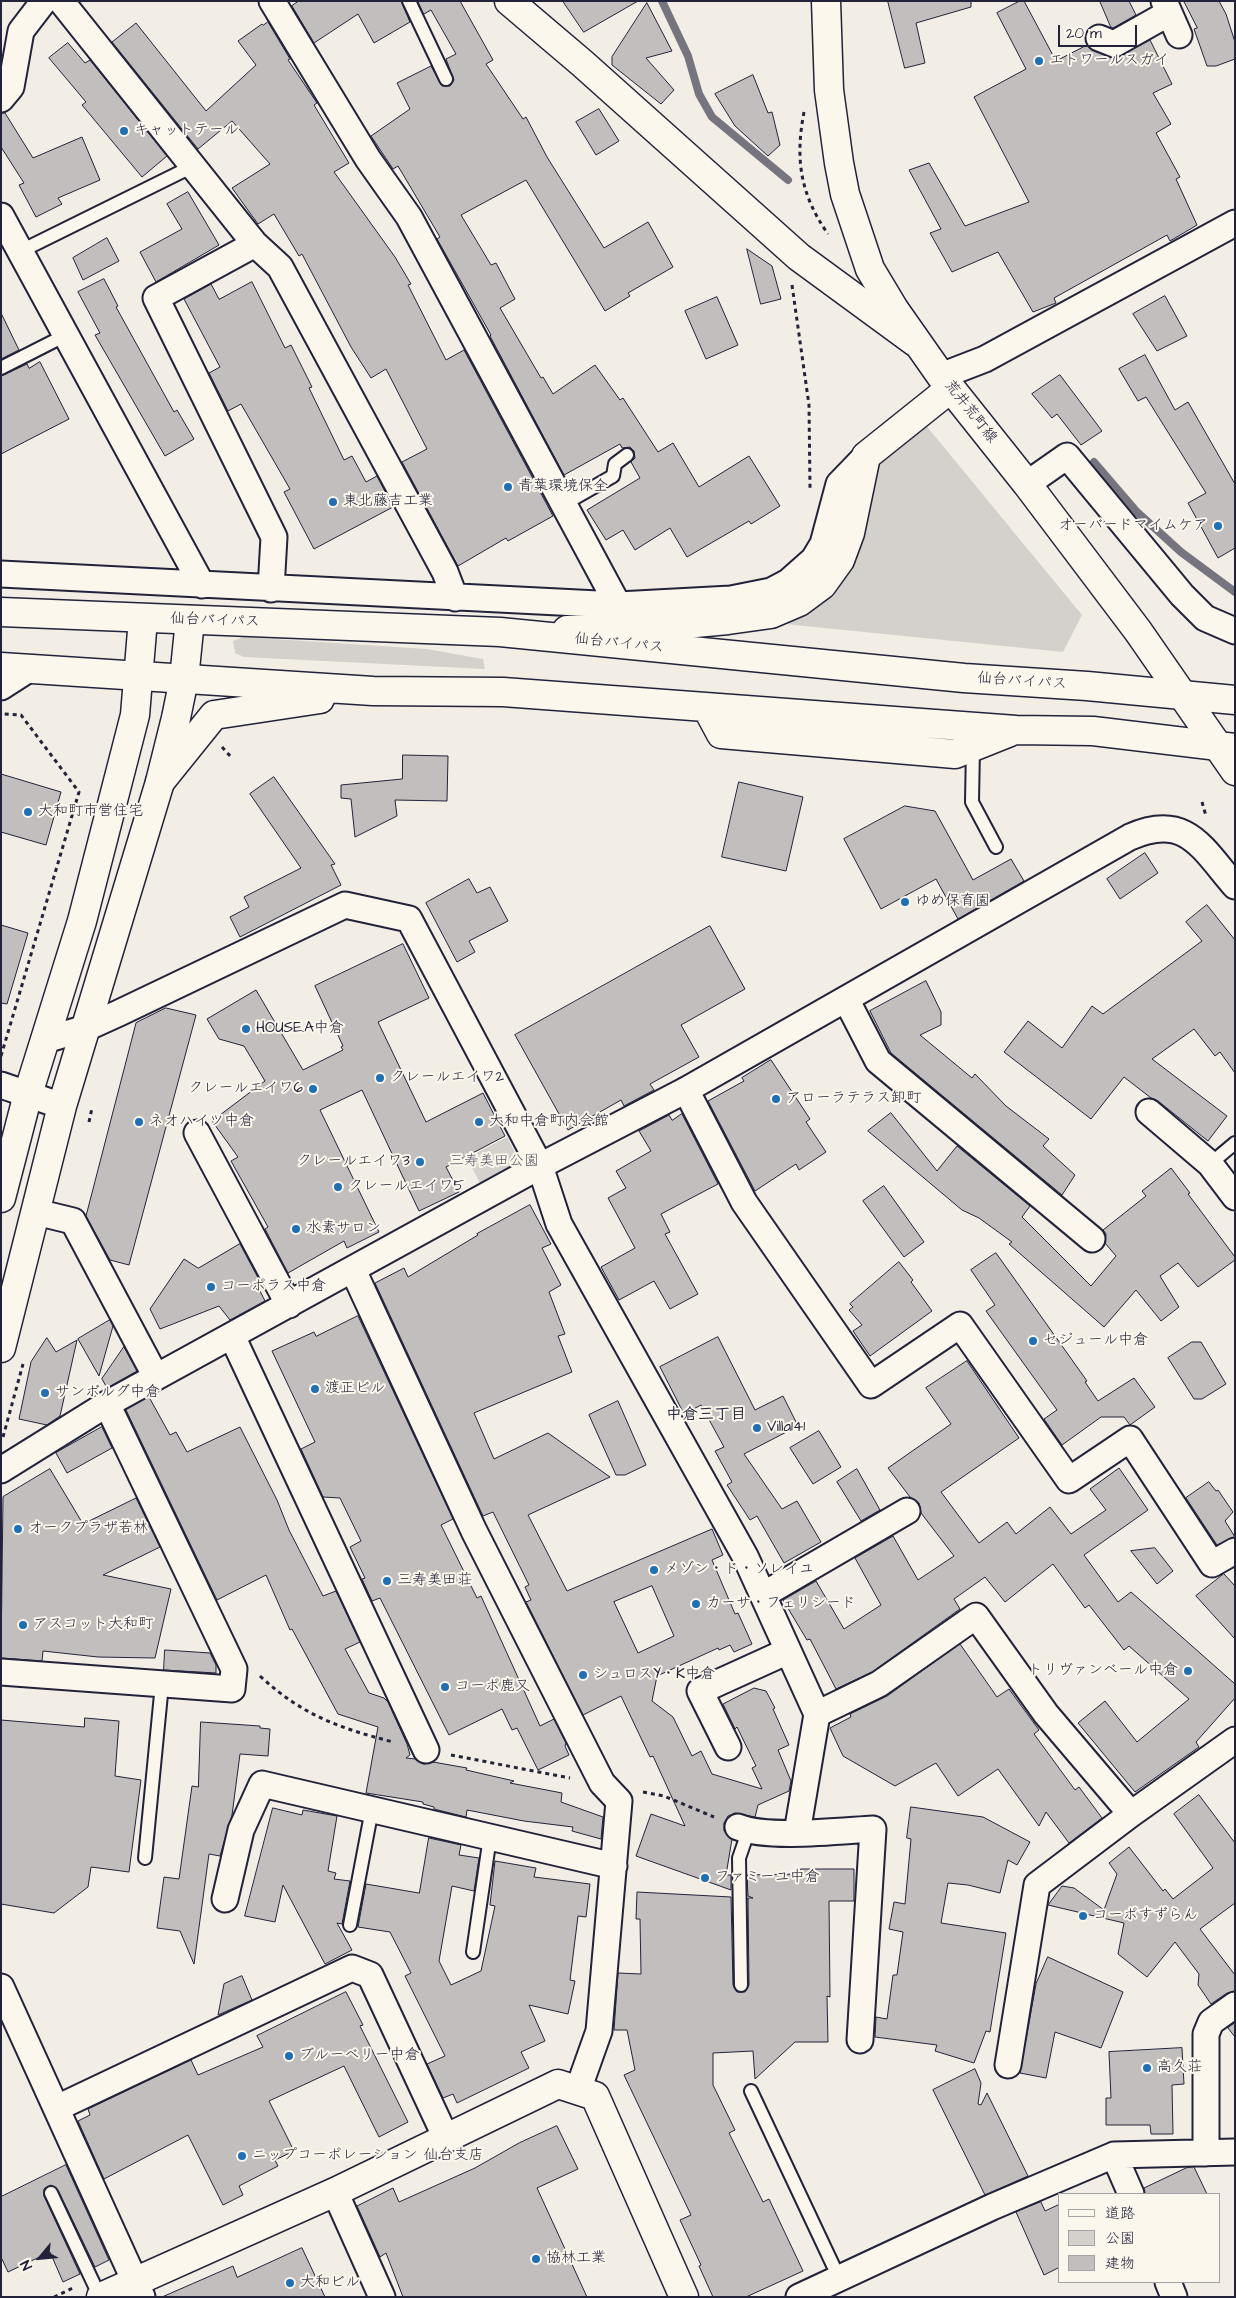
<!DOCTYPE html>
<html>
<head>
<meta charset="utf-8">
<style>
	body { margin:0 }
	#map { position:relative; width:1236px; height:2298px; overflow:hidden; background:#f2eee5; font-family:"Architects Daughter","Klee One",sans-serif }
	canvas { display:block }
	.frame { position:absolute; inset:0; border:2px solid #22223b; pointer-events:none }
	.legend { position:absolute; left:1058px; top:2193px; width:162px; height:90px; box-sizing:border-box; background:#fbf7ec; border:1px solid #a4a2a5; margin:0; padding:6px 9px; list-style:none; font-size:15px; color:#22223b }
	.legend li { display:flex; align-items:center; gap:10px; height:25px }
	.legend b { width:25px; border:1px solid #a4a2a5 }
	.north { position:absolute; left:15px; top:2233px; width:50px; height:50px; -webkit-text-stroke:4px #fbf7ec; paint-order:stroke; rotate:242deg; font-size:14px; font-weight:700; line-height:20px; text-align:center; color:#22223b }
	.north::after { content:''; display:block; margin:auto; width:18px; height:22px; background:#22223b; clip-path:polygon(50% 0,100% 100%,50% 72%,0 100%) }
	.scale { position:absolute; left:1058px; top:25px; width:79px; height:22px; box-sizing:border-box; border:2px solid #22223b; border-top:0; padding-left:6px; font-size:15px; line-height:18px; white-space:nowrap; color:#22223b; -webkit-text-stroke:4px #fbf7ec; paint-order:stroke }
</style>
</head>
<body>
<div id="map">
<canvas width="1236" height="2298"></canvas>
<div class="frame"></div>
<ul class="legend">
<li><b style="height:6px;background:#fbf7ec"></b>道路</li>
<li><b style="height:14px;background:#d4d1cc"></b>公園</li>
<li><b style="height:14px;background:#c2bebe"></b>建物</li>
</ul>
<div class="north">N</div>
<div class="scale">20 m</div>
</div>
<script>
const context = document.querySelector('canvas').getContext('2d');
context.lineJoin = 'round';
function fill(path, color) { context.fillStyle = color; context.fill(path, 'evenodd'); }
function trace(path, color, width, dash) { context.strokeStyle = color; context.lineWidth = width; context.lineCap = dash ? 'butt' : 'round'; context.setLineDash(dash || []); context.stroke(path); }
function drawText(font, color, halo, rows, align = 'center') {
  context.font = font + ' "Architects Daughter","Klee One",sans-serif'; context.lineWidth = 4; context.setLineDash([]); context.textBaseline = 'middle'; context.strokeStyle = halo; context.fillStyle = color; for (const [text, x, y, turn = 0] of rows) {
    context.save(); context.translate(x, y); context.rotate((+turn || 0) * Math.PI / 180); context.textAlign = isNaN(turn) ? turn : align; if (halo) context.strokeText(text, 0, 0); context.fillText(text, 0, 0); context.restore();
  }
}
fill(new Path2D(`
	M924 423 1082 615 1063 652 785 624C804 614 827 603 840 584 862 554 875 497 877 460Z
	M243 637 427 649 483 659 485 669 244 657 235 653 233 641Z
	M507 1137 522 1166 482 1187 467 1158Z`), '#d4d1cc');
trace(new Path2D(`
	M662 1 688 56 699 94 712 117 788 180
	M1094 462 1137 512 1181 552 1235 592`), '#76747f', 8);
const building = new Path2D(`
	M299 1H401L410 22 374 43 358 14 314 43 292 6Z
	M418 1H460L493 60 486 64 523 119 526 117 547 157 604 248 648 222 673 267 628 293 630 296 605 311 526 180 461 215 491 265 496 263 515 299 500 308 541 378 543 377 553 394 595 365 620 400 623 398 658 452 673 443 699 487 749 456 780 506 751 524 749 521 687 557 670 528 635 550 623 530 606 540 587 510 640 478 631 462 635 458 634 451 630 447 622 448 620 444 564 475 490 336 491 335 437 239 440 237 398 166 393 169 371 136 410 109 397 83 431 66 442 86H450L454 80 446 59 456 54 431 10 424 14Z
	M563 1H638L584 32Z
	M888 1H971V7L916 23 925 63 905 68Z
	M1020 1H1024L1056 61 1087 45 1094 51 1115 58 1150 40 1172 84 1153 93 1171 124 1156 133 1180 177 1176 179 1197 225 1170 241 1167 235 1054 298 1056 303 1033 312 998 252 952 272 930 233 941 229 909 170 929 163 965 226 1029 202 974 97 1026 69 997 13Z
	M1100 1H1129L1136 15 1113 28 1111 27Z
	M1184 1H1219L1226 14 1235 42V59L1216 66H1207L1194 29 1197 28Z
	M647 3 672 51 646 58 674 90 661 104 612 65V57Z
	M268 22 290 59 288 60 317 103 314 105 349 163 334 172 395 257 411 284 408 285 446 360 464 350 553 516 508 541 506 538 458 566 402 462 427 449 386 369 371 378 351 347 302 254 299 256 274 214 258 224 232 188 270 164 232 121 198 149 112 42 136 23 206 111 256 65 238 41 262 24 263 25Z
	M68 43 85 63 90 60 167 156 142 177 82 105 86 102 49 58Z
	M753 75 768 113 772 112 780 145 768 156 735 126 715 94Z
	M599 109 619 141 596 155 576 122Z
	M1 113H5L33 158 82 137 100 180 58 198 62 204 36 217 19 185 24 183 1 147Z
	M188 192 219 245 156 282 140 252 182 229 167 204Z
	M107 238 119 261 83 280 73 258Z
	M747 249 772 266 781 299 761 304Z
	M104 279 118 306 116 307 174 412 177 410 194 439 165 456 95 335 100 333 78 292Z
	M252 282 285 348 291 345 312 387 309 388 344 460 352 456 366 482 377 476 393 507 314 549 284 492 290 489 241 404 228 411 209 373 220 367 184 299 211 284 219 299Z
	M1165 296 1187 336 1157 351 1133 314Z
	M717 297 738 345 706 359 685 311Z
	M1 313 19 350 1 359Z
	M1145 355 1175 410 1188 402 1235 484V548L1218 558 1188 503 1206 493 1146 397 1138 401 1119 369Z
	M40 362 69 419 1 454V376L27 364 29 368Z
	M1060 375 1102 431 1081 445 1057 414 1052 418 1032 394Z
	M403 755 448 756 447 801 395 800 397 816 355 837 351 799 341 798V785L402 779Z
	M1 774 61 792 46 845 1 832Z
	M274 777 335 864 331 865 341 885 240 937 230 917 249 907 244 897 301 868 250 794Z
	M739 782 803 797 786 871 722 857Z
	M905 806 935 811 973 880 1011 859 1024 881 958 919 936 879 881 909 844 839Z
	M1145 853 1158 873 1120 899 1107 879Z
	M469 879 477 893 490 887 508 921 469 941 475 952 457 962 426 903Z
	M1207 905 1235 940V1073L1220 1052 1215 1056 1194 1029 1152 1059 1227 1116 1208 1141 1158 1101 1151 1098 1124 1077 1091 1119 1004 1052 1028 1021 1062 1048 1092 1006 1103 1014 1202 941 1186 922Z
	M1 925 28 933 7 1004 1 1003Z
	M710 926 745 989 681 1025 699 1057 650 1084 654 1090 624 1106 621 1100 568 1130 515 1035Z
	M403 944 429 998 378 1022 426 1122 483 1093 505 1136 446 1167 459 1192 419 1211 362 1090 320 1110 379 1232 347 1248 344 1241 288 1273 265 1229 268 1227 231 1161 238 1157 212 1121 265 1081 244 1046 219 1039 207 1019 256 990 303 1070 343 1050 341 1047 343 1046 315 986Z
	M926 981 941 1012V1025L920 1035 972 1078 975 1074 1006 1106 1049 1139 1043 1146 1075 1175 1062 1195 891 1053 870 1011Z
	M166 1008 196 1015 129 1265 110 1260 86 1216 136 1023Z
	M771 1060 810 1119 806 1122 826 1152 799 1170 796 1164 755 1191 708 1101 744 1081 742 1078Z
	M891 1113 937 1171 957 1146 1030 1206 1022 1217 1091 1286 1116 1256 1105 1243 1106 1234 1103 1230 1146 1196 1142 1191 1171 1168 1190 1193 1188 1194 1235 1257V1260L1198 1287 1178 1263 1160 1276 1179 1307 1161 1321 1136 1290 1104 1327 1009 1244 1012 1242 979 1218 962 1210 868 1131Z
	M682 1114 718 1184 661 1214 670 1232 665 1234 698 1294 670 1309 654 1281 619 1300 601 1267 635 1248 608 1198 626 1188 616 1171 651 1151 639 1131 669 1115 672 1120Z
	M884 1186 924 1242 904 1257 863 1201Z
	M530 1205 551 1244 542 1248 561 1285 549 1292 565 1334 558 1336 572 1372 474 1413 494 1459 548 1433 610 1477 528 1515 567 1591 712 1529 723 1555 712 1560 735 1614 738 1613 752 1644 734 1652 730 1645 719 1650 718 1648 657 1676 652 1701 673 1717 692 1756 701 1751 712 1774 762 1789 752 1768 756 1766 737 1727 735 1729 723 1704 754 1688 766 1691 775 1708 773 1709 789 1745 778 1750 791 1781 789 1791 758 1805 755 1817 735 1813 728 1816 724 1823V1831L732 1839 726 1875H731V1890L636 1856 651 1814 685 1826 653 1756 650 1757 621 1696 583 1715 526 1602 531 1600 525 1587 529 1585 493 1512 483 1516 375 1283 404 1268 408 1277 478 1235 477 1234ZM652 1586 674 1636 638 1653 614 1602Z
	M240 1244 263 1287 259 1289 265 1301 230 1320 219 1306 160 1329 150 1309 184 1259 198 1268Z
	M996 1253 1087 1381 1085 1382 1098 1401 1134 1378 1155 1407 1130 1425 1124 1417H1101L1062 1445 1044 1419 1057 1410 986 1311 995 1305 971 1270Z
	M899 1262 913 1280 911 1282 932 1311 870 1356 853 1331 862 1325 849 1310 853 1307 850 1304Z
	M358 1316 453 1519 441 1525 477 1598 481 1596 540 1726 554 1719 566 1743 565 1746 569 1755 538 1770 517 1728 512 1730 502 1709 449 1735 380 1598 372 1601 362 1579 365 1578 350 1547 361 1541 340 1498 323 1497 301 1449 315 1442 272 1351 314 1332 316 1336Z
	M110 1320 113 1326 99 1376 78 1339Z
	M718 1337 755 1410 783 1396 798 1426 744 1454 782 1509 797 1501 821 1542 784 1563 757 1516 750 1520 727 1485 732 1482 715 1451 724 1447 701 1405 684 1414 660 1367Z
	M47 1338 56 1352 77 1340 60 1416 47 1425 19 1419 31 1362Z
	M1192 1342H1201L1226 1384 1202 1399H1194L1168 1358Z
	M124 1347 137 1371 107 1388 102 1379Z
	M967 1361 1019 1438 941 1492 979 1543 1007 1522 1016 1534 1050 1507 1071 1534 1106 1510 1090 1489 1119 1468 1148 1510 1084 1555 1118 1602 1131 1592 1235 1684V1698L1196 1742 1199 1747 1135 1792 1078 1723 1105 1701 1137 1742 1189 1699 1129 1646 1124 1650 1089 1605 1085 1608 1053 1564 1005 1602 985 1577 954 1599 960 1609 872 1672 836 1689 810 1639 807 1640 783 1600 816 1581 844 1629 881 1605 855 1558 893 1536 918 1580 954 1556 921 1513 919 1503 910 1497 888 1468 951 1424 926 1388Z
	M149 1397 170 1435 176 1432 187 1452 240 1427 277 1500 289 1530 323 1596 336 1591 360 1642 345 1649 369 1693 384 1698 388 1702 407 1744 410 1755 406 1758 416 1759 424 1764 433 1762 467 1768 466 1770 514 1781 510 1783 562 1793 561 1802 603 1817 601 1839 572 1831 573 1827 524 1821 467 1810 466 1817 434 1809V1807L423 1804V1802L366 1793 378 1727 338 1714 292 1629 290 1630 266 1575 217 1600 126 1410Z
	M618 1401 646 1465 625 1475H616L589 1415Z
	M102 1427 112 1448 67 1473 56 1453Z
	M819 1431 841 1467 813 1484 790 1448Z
	M50 1469 83 1524 136 1498 160 1547 103 1575 171 1589 155 1658 98 1657 43 1651 42 1661 1 1658 3 1497Z
	M857 1469 880 1510 861 1521 837 1482Z
	M1209 1482 1216 1491 1218 1490 1233 1512 1225 1521 1235 1537 1217 1545 1186 1498Z
	M1155 1548 1173 1571 1157 1584 1131 1551Z
	M1224 1574 1235 1586V1639L1196 1596Z
	M960 1644 997 1697 1009 1689 1039 1730 1034 1734 1075 1790 1079 1787 1102 1818 1069 1843 1046 1812 1039 1826 998 1769 958 1796 936 1763 895 1786 843 1756 830 1728 851 1717 850 1714 887 1696Z
	M165 1650 210 1653 216 1665V1673L164 1670Z
	M85 1718 119 1721 115 1776 141 1780 129 1872 91 1867 88 1887 54 1913 1 1904V1720L84 1727Z
	M201 1722 260 1726V1728L270 1729 268 1756 240 1754 232 1815 220 1856 209 1854 194 1964 180 1931 157 1928 164 1877 179 1879 192 1786 198 1787Z
	M1199 1795 1235 1843V1903L1200 1929 1235 1975V1991L1227 1993 1211 2004 1198 1985 1199 1974 1175 1942 1147 1977 1118 1954 1124 1923 1048 1905 1062 1886 1074 1888 1104 1910 1117 1874 1109 1863 1129 1847 1163 1891 1165 1889 1173 1899 1213 1868 1174 1814Z
	M911 1807 983 1817 1030 1842 1017 1865 1008 1860 1000 1893 968 1885 948 1883 941 1923 1006 1933 990 2032 986 2031 974 2063 935 2051 937 2045 875 2037 876 2017 887 2019 893 1975H897L903 1932 889 1929 894 1902 905 1904 911 1839 907 1838Z
	M273 1808 302 1815 303 1810 337 1816 328 1871 336 1873 334 1879 350 1881 342 1924 337 1923 352 1950 325 1964 283 1885 275 1922 245 1916Z
	M429 1838 461 1845 459 1855 479 1858 474 1891 452 1886 439 1961 451 1985 481 1971 495 1906 490 1905 495 1861 536 1868 534 1877 590 1884 586 1917 578 1916 570 1980 575 1981 568 2014 529 2005 545 2041 521 2052 529 2068 457 2103 453 2094 443 2098 427 2064 445 2056 405 1976 411 1973 390 1932 358 1927 366 1884 419 1893Z
	M801 1869H854V1901H829L830 1997 827 1996 828 2042H795L755 2079 753 2051 713 2053V2085L735 2130 729 2133 763 2202 769 2199 803 2271 746 2297H713L699 2266 701 2265 680 2220 691 2215 624 2075 635 2070 627 2030H614L618 1973 641 1974 640 1919H636L637 1892 731 1897 733 1985 737 1992H745L749 1985 748 1898H753L748 1896 747 1875 801 1874Z
	M1048 1957 1123 1992 1101 2048 1055 2032 1046 2078 1020 2073 1036 1984Z
	M242 1976 252 2000 218 2015 224 1984Z
	M346 1992 363 2025 360 2026 408 2122 379 2137 344 2066 269 2101 294 2151 275 2160 278 2166 239 2186 243 2195 223 2205 188 2135 104 2179 78 2121 90 2115 88 2109 191 2060 198 2075 263 2047 257 2036Z
	M1235 2023V2037L1228 2028Z
	M1182 2048 1184 2084 1172 2085 1173 2134H1151L1150 2125H1106V2098H1111L1109 2052Z
	M975 2069 981 2083 978 2104 981 2105 987 2093 1028 2176 985 2195 933 2090Z
	M557 2126 578 2169 537 2188 587 2297H403L386 2253 380 2257 357 2206 393 2188 399 2202 475 2168 519 2143Z
	M66 2165 109 2260 95 2267 58 2190 51 2185 44 2189V2196L80 2274 63 2282 50 2252 8 2272 1 2257V2197Z
	M1194 2167 1207 2194H1145L1144 2188 1186 2168Z
	M1041 2202 1045 2211 1060 2204V2267L1044 2275 1016 2212Z
	M302 2248 325 2297H162L233 2266 237 2277Z`);
fill(building, '#c2bebe');
trace(building, '#22223b', 1);
const service = new Path2D(`
	M409 1 446 79
	M21 251 193 166
	M1 368 66 335
	M564 504 613 476 615 464 627 455
	M973 747 972 802 996 847
	M1210 1164 1235 1143
	M145 1858 162 1684
	M350 1925 372 1809
	M473 1952 490 1837
	M741 1985 739 1858 748 1832
	M751 2091 839 2278
	M51 2193 100 2297`);
const minor = new Path2D(`
	M61 1 255 244 280 267 445 572 455 598
	M272 1 368 159 409 217 618 605
	M1164 1 1179 35
	M1099 38 1114 44 1169 13
	M1 99 11 87 21 31 44 1
	M1 216 202 585
	M255 244 156 298 274 537 271 589
	M941 376 985 359 1235 223
	M1027 484 1067 456 1182 595 1205 618 1235 631
	M1 574 618 605 731 599 771 591 788 582 814 559 823 544 839 484 866 456
	M1 687 29 669
	M846 999 878 1061 1092 1239
	M45 1040 86 1028 119 1013 345 905 409 919 540 1166 559 1224 745 1556 817 1714 797 1833
	M1 1085 62 1106
	M686 1090 744 1202 871 1385 960 1325 1069 1480 1130 1439 1212 1564 1235 1551
	M1149 1112 1210 1164 1235 1197
	M197 1133 289 1305
	M36 1212 73 1221 156 1377
	M353 1270 474 1531 602 1783 619 1801 599 2031 578 2090
	M232 1336 426 1750
	M1 1470 107 1404 540 1166 686 1090 1130 837C1186 812 1202 848 1235 886
	M763 1595 907 1511
	M1 1672 232 1689 234 1669 107 1404
	M817 1714 879 1684 976 1616 1046 1714 1131 1814
	M728 1747 700 1691 788 1651
	M738 1827C768 1839 839 1831 873 1829L860 2040
	M225 1899 241 1830 262 1784 614 1866
	M1 1987 142 2297
	M1008 2065 1037 1885 1131 1814 1235 1740
	M57 2108 352 1968 370 1975 446 2138
	M1206 2153V2034L1211 2022 1235 2005
	M1114 2155 1235 2152
	M335 2192 382 2297
	M1168 2282 1174 2297
	M799 2297 992 2207 1114 2155 1131 2194`);
const tertiary = new Path2D(`
	M509 1 582 63 799 257 915 342
	M1 1198 28 1094 82 921 135 715 143 619
	M1 1348 62 1106 160 782 176 718 184 679 190 620
	M101 2297 335 2192 558 2084 595 2096 684 2297`);
const secondary = new Path2D(`
	M826 1 829 90 839 163 845 194 870 269 894 309 941 376 1027 484 1138 631 1235 771
	M567 630 663 626 728 620 771 614 799 602 822 585 840 560 850 533 866 456 951 388`);
const trunk = new Path2D(`
	M1 612 500 632 964 678 1087 686 1235 700
	M1 667 373 691 503 692 1016 730 1093 731 1235 748
	M707 708 721 734 955 754 1010 732
	M160 782 214 715 320 699`);
trace(service, '#22223b', 16);
trace(minor, '#22223b', 29);
trace(tertiary, '#22223b', 31);
trace(secondary, '#22223b', 31);
trace(trunk, '#22223b', 31);
trace(new Path2D(`
	M804 112C795 159 800 194 828 234
	M792 285 809 405 810 488
	M222 747 232 758
	M1202 802 1206 816
	M1 1056 79 792 21 715 3 714
	M89 1122 92 1108
	M3 1437 23 1364
	M260 1676C302 1715 339 1728 393 1742
	M451 1755 570 1778
	M643 1792 664 1796 714 1817
	M54 2297 73 2288`), '#22223b', 3, [4, 4]);
trace(service, '#fbf7ec', 12);
trace(minor, '#fbf7ec', 25);
trace(tertiary, '#fbf7ec', 28);
trace(secondary, '#fbf7ec', 28);
trace(trunk, '#fbf7ec', 28);
for (const [x, y, r, color] of [
	[1039,61,5,"#1f6fb2"],
	[124,131,5,"#1f6fb2"],
	[508,487,5,"#1f6fb2"],
	[333,502,5,"#1f6fb2"],
	[1218,526,5,"#1f6fb2"],
	[28,812,5,"#1f6fb2"],
	[905,902,5,"#1f6fb2"],
	[246,1029,5,"#1f6fb2"],
	[380,1078,5,"#1f6fb2"],
	[313,1089,5,"#1f6fb2"],
	[776,1099,5,"#1f6fb2"],
	[139,1122,5,"#1f6fb2"],
	[479,1122,5,"#1f6fb2"],
	[420,1162,5,"#1f6fb2"],
	[338,1187,5,"#1f6fb2"],
	[296,1229,5,"#1f6fb2"],
	[211,1287,5,"#1f6fb2"],
	[1033,1341,5,"#1f6fb2"],
	[315,1389,5,"#1f6fb2"],
	[45,1393,5,"#1f6fb2"],
	[757,1428,5,"#1f6fb2"],
	[18,1529,5,"#1f6fb2"],
	[654,1570,5,"#1f6fb2"],
	[387,1581,5,"#1f6fb2"],
	[696,1604,5,"#1f6fb2"],
	[23,1625,5,"#1f6fb2"],
	[1188,1671,5,"#1f6fb2"],
	[583,1675,5,"#1f6fb2"],
	[445,1687,5,"#1f6fb2"],
	[705,1878,5,"#1f6fb2"],
	[1083,1916,5,"#1f6fb2"],
	[289,2056,5,"#1f6fb2"],
	[1147,2068,5,"#1f6fb2"],
	[242,2156,5,"#1f6fb2"],
	[536,2259,5,"#1f6fb2"],
	[290,2283,5,"#1f6fb2"]
]) { const dot = new Path2D(); dot.arc(x, y, r, 0, 2 * Math.PI); context.fillStyle = color; context.fill(dot); trace(dot, '#fbf7ec', 2); }
drawText('15px', '#22223b', '#fbf7ec', [
	["エトワールスガイ",1049,61],
	["キャットテール",134,131],
	["青葉環境保全",518,487],
	["東北藤吉工業",343,502],
	["オーバードマイムケア",1208,526,"right"],
	["大和町市営住宅",38,812],
	["ゆめ保育園",915,902],
	["HOUSE.A中倉",256,1029],
	["クレールエイワ2",390,1078],
	["クレールエイワ6",303,1089,"right"],
	["アローラテラス卸町",786,1099],
	["ネオハイツ中倉",149,1122],
	["大和中倉町内会館",489,1122],
	["クレールエイワ3",410,1162,"right"],
	["クレールエイワ5",348,1187],
	["水素サロン",306,1229],
	["コーポラス中倉",221,1287],
	["セジュール中倉",1043,1341],
	["渡正ビル",325,1389],
	["サンボルグ中倉",55,1393],
	["Villa141",767,1428],
	["オークプラザ若林",28,1529],
	["メゾン・ド・ソレイユ",664,1570],
	["三寿美田荘",397,1581],
	["カーサ・フェリシード",706,1604],
	["アスコット大和町",33,1625],
	["トリヴァンベール中倉",1178,1671,"right"],
	["シュロスY・K中倉",593,1675],
	["コーポ鹿又",455,1687],
	["ファミーユ中倉",715,1878],
	["コーポすずらん",1093,1916],
	["ブルーベリー中倉",299,2056],
	["高久荘",1157,2068],
	["ニップコーポレーション 仙台支店",252,2156],
	["協林工業",546,2259],
	["大和ビル",300,2283]
], 'left');
drawText('15px', '#22223b', '#fbf7ec', [
	["荒井荒町線",970,412,52],
	["仙台バイパス",215,621,2],
	["仙台バイパス",619,644,6],
	["仙台バイパス",1022,682,4]
]);
drawText('15px', '#575766', '#fbf7ec', [
	["三寿美田公園",494,1162]
]);
drawText('bold 16px', '#22223b', '#fbf7ec', [
	["中倉三丁目",706,1416]
]);
</script>
</body>
</html>
